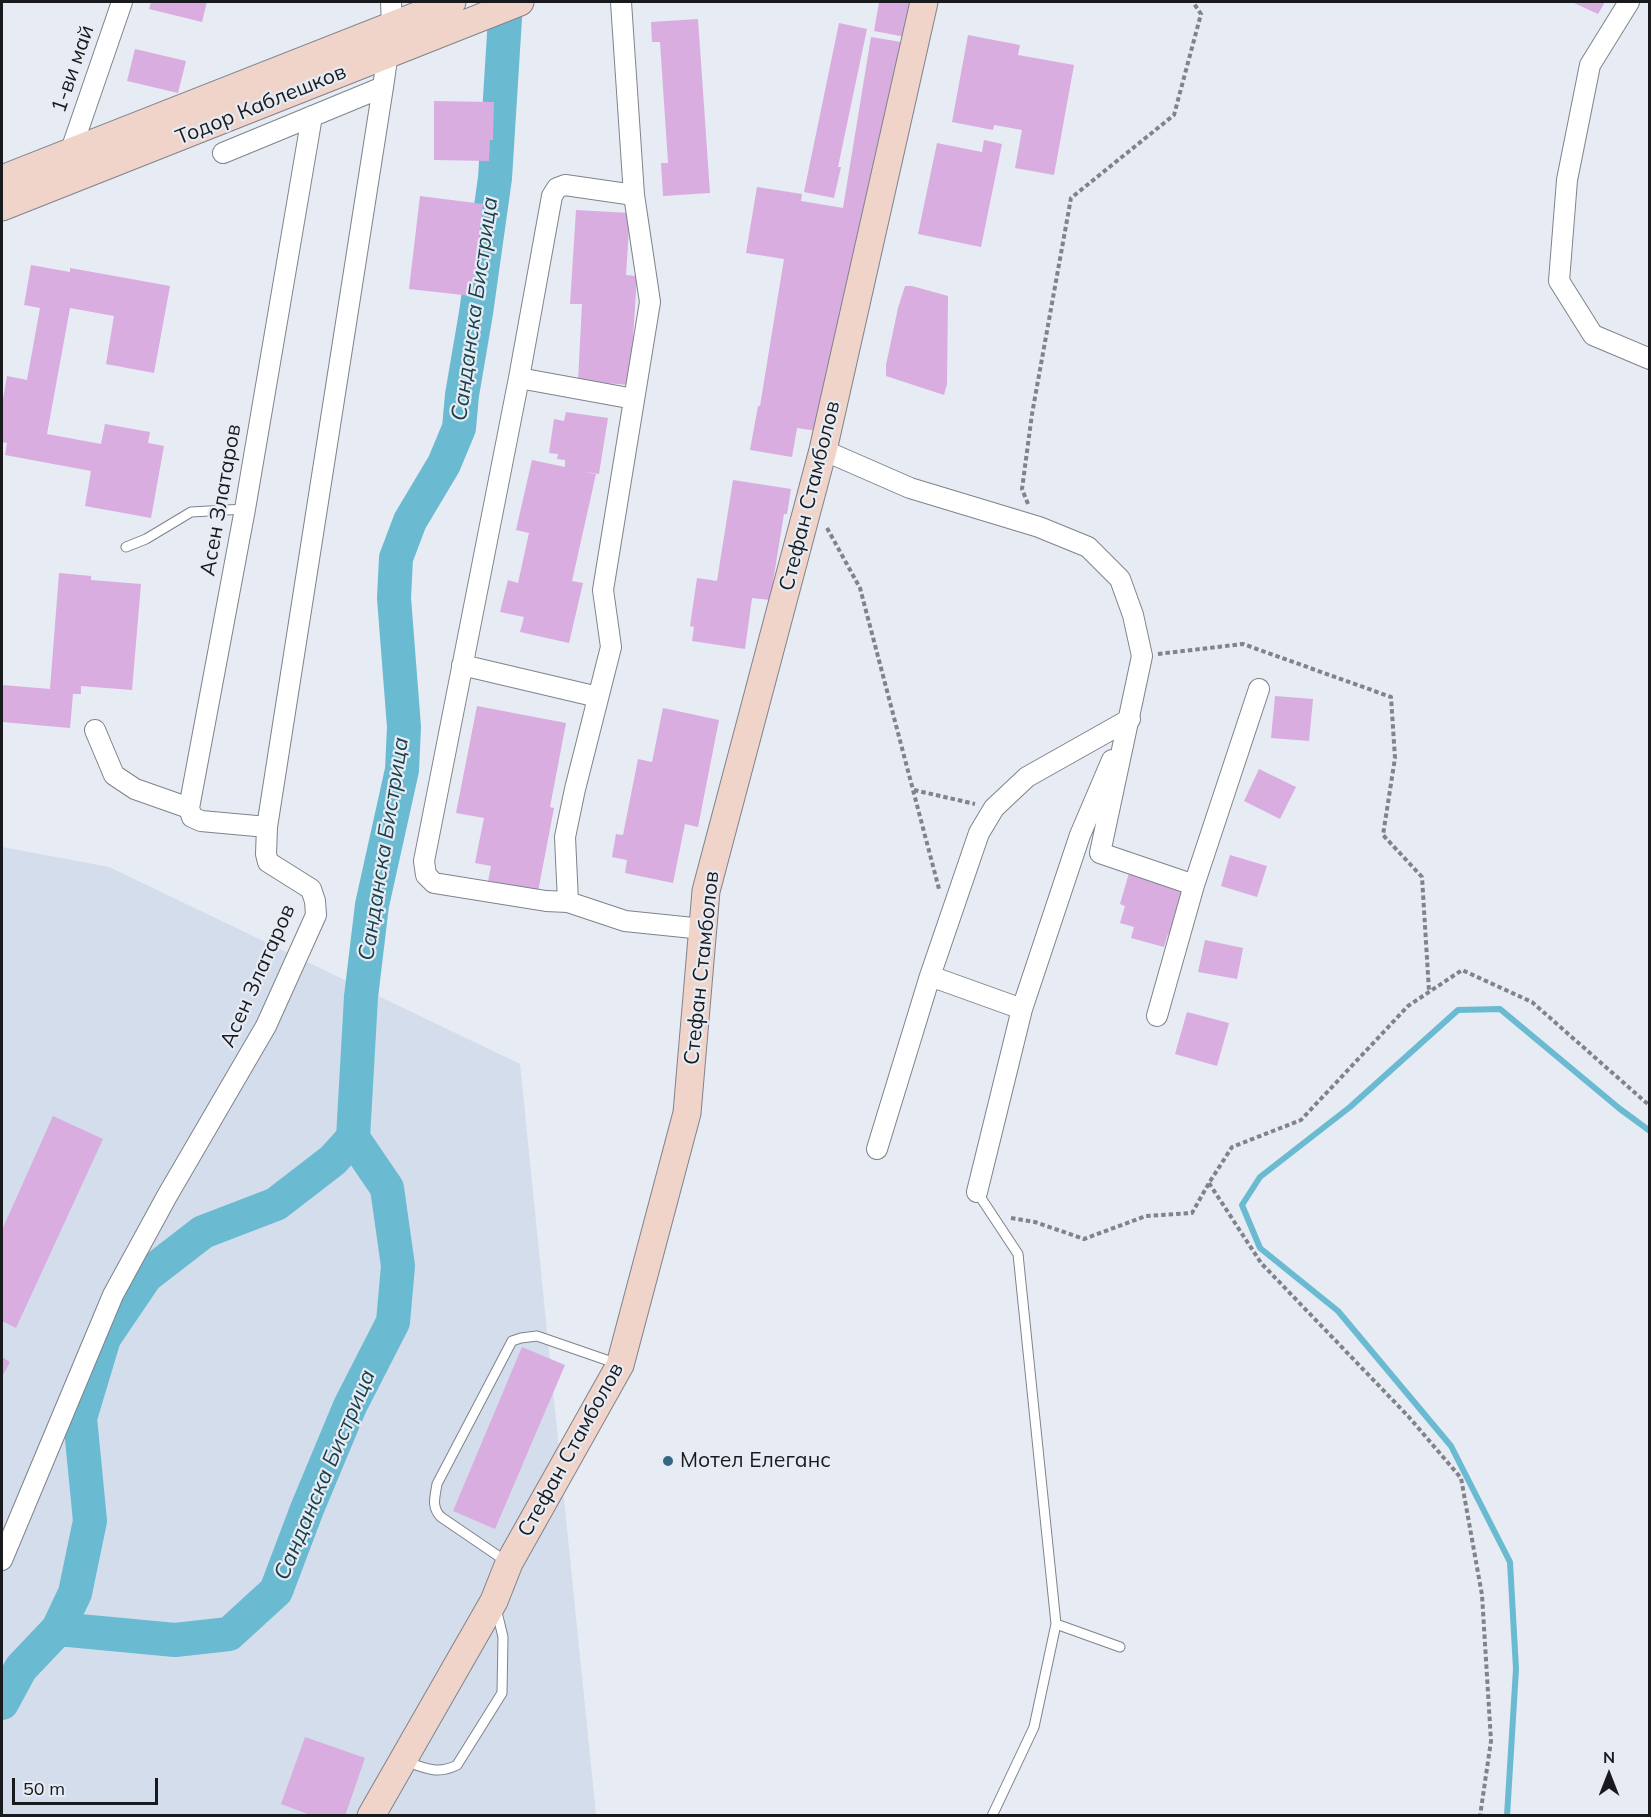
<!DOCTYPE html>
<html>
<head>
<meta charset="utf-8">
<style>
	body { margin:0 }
	#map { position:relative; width:1651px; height:1817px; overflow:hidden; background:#e6ebf4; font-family:Mulish,sans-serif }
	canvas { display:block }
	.frame { position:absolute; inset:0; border:3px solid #181a1d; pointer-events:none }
	.north { position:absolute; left:1579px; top:1745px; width:60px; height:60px; -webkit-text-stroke:4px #e6ebf4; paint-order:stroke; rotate:0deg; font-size:16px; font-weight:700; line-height:24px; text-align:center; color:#181a1d }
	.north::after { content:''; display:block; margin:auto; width:21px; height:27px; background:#181a1d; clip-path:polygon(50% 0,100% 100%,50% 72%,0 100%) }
	.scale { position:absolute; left:12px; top:1778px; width:146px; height:27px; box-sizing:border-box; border:3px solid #181a1d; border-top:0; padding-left:8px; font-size:18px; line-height:21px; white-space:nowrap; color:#181a1d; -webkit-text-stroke:4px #e6ebf4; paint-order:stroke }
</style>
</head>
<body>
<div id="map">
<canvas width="1651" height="1817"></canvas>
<div class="frame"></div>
<div class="north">N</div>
<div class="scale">50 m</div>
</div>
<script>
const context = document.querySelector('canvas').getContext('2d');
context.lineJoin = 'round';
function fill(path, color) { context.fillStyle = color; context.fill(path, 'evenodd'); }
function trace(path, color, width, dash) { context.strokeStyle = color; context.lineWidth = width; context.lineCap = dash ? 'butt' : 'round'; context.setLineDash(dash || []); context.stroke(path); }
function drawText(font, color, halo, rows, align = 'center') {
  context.font = font + ' Mulish,sans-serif'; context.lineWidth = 4.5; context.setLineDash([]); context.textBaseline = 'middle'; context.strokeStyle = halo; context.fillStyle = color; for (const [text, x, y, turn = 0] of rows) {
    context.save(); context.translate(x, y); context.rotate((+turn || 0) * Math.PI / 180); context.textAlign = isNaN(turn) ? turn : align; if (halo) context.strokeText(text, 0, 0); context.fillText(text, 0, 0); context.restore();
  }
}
fill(new Path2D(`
	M2 847 109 867 520 1064 596 1815H2Z`), '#d4ddec');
trace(new Path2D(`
	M1507 1816 1516 1669 1510 1562 1451 1446 1338 1311 1260 1248 1242 1205 1260 1177 1350 1107 1458 1010 1500 1009 1620 1109 1650 1131`), '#6abad2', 6);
trace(new Path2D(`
	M58 1629 75 1593 90 1521 80 1418 104 1338 146 1276 203 1232 276 1204 333 1160 353 1138
	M2 1703 21 1668 58 1629 175 1640 229 1634 276 1591 307 1509 350 1406 393 1322 398 1266 387 1188 353 1138 361 997 372 905 402 770 404 727 394 598 396 558 410 521 444 464 459 428 462 395 476 313 495 178 506 2`), '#6abad2', 34);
fill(new Path2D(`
	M151 2H207L202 22 149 9Z
	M879 2H918L911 38 874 31Z
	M1572 2H1605L1598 14Z
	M698 19 710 193 663 196 661 163H668L660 42H652L651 22Z
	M839 23 867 29 838 167H841L834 198 804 192Z
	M968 35 1020 45 1018 55 1074 65 1054 175 1015 168 1022 130 994 125 993 130 952 122Z
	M871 37 901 42 817 431 797 428 792 457 750 450 758 406H760L784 259 746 253 757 187 802 194 801 201 843 208Z
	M135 49 186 61 178 93 127 81Z
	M434 101 494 102 493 140H490L489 161 434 160Z
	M984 140 1002 144 981 247 918 234 937 143 982 152Z
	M420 196 483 204 472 296 409 289Z
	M576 210 630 213 626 275 637 276 630 385 578 381 582 304H570Z
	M31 265 70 272V268L170 286 154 373 106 364 114 316 70 308 47 434 101 444 105 424 150 432 148 443 164 446 151 518 85 506 91 471 5 455 7 443 2 442V405L7 376 27 380 40 308 24 305Z
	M905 286H912L948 296 947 384 944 395 886 376V365L898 308Z
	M566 412 608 418 599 474 580 471 596 474 572 581 583 583 569 643 520 632 524 617 500 612 508 580 518 583 529 533 516 530 532 460 565 467V460L557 459 558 454 549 453 554 419 564 421Z
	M733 480 791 489 787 514H784L770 600 752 598 745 649 692 641 694 627 690 626 697 578 717 581Z
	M59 573 91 576V580L141 584 132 690 81 686V694H73L70 728 2 722V685L50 689Z
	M1275 696 1313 699 1309 741 1271 738Z
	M477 706 566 723 550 807 554 808 537 897 487 887 491 866 475 863 484 818 456 813Z
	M663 708 719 720 698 827 685 824 673 883 625 873 627 860 612 857 616 834 623 835 638 759 652 762Z
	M1259 769 1296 787 1280 819 1244 801Z
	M1230 855 1267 866 1257 897 1221 886Z
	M1129 873 1187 890 1174 936 1168 934 1164 947 1131 938 1134 927 1120 923 1125 906 1120 904Z
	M1205 940 1243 948 1237 979 1198 972Z
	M1187 1012 1229 1023 1217 1066 1175 1054Z
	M53 1116 103 1139 16 1328 2 1321V1230Z
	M522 1347 565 1365 495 1529 453 1511Z
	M2 1357 10 1362 2 1377Z
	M305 1737 365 1758 345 1816H313L281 1804Z`), '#d9ade0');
const lane = new Path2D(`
	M126 547 146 539 191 512 245 509
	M977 1192 1018 1254 1056 1624 1120 1647
	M507 1562 441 1517C431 1507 435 1497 437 1484L512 1341 521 1338 537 1336 618 1364
	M405 1761C424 1768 438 1775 457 1765L502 1693 503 1637 496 1608
	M992 1816 1034 1727 1056 1624`);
const street = new Path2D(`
	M621 2 634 195 650 302 603 590 611 647 575 789 565 837 568 902 625 921 703 929
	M1629 2 1590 65 1567 180 1559 281 1593 335 1650 359
	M223 153 383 87
	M72 161 70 153 122 2
	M519 378 634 399
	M823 450 910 488 1039 527 1088 547 1120 579 1133 615 1142 656 1100 853 1194 885 1259 689
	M462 665 598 697
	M95 730 114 775 135 789 189 808
	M267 827 383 87 392 25 391 2
	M568 902 546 901 434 883 426 875 424 861 519 378 552 196 557 188 565 185 634 195
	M930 976 1022 1009 977 1192
	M1022 1009 1080 835 1112 760
	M1157 1016 1194 885
	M877 1149 930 976 979 833 994 808 1027 777 1130 719
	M2 1560 113 1295 167 1196 266 1026 316 915 315 901 311 889 268 862 266 854 267 827 201 821 192 817 189 808 245 509 312 116`);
const secondary = new Path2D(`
	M2 179 452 2
	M2 207 520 2
	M371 1816 494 1601 509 1563 620 1365 687 1113 706 891 823 450 924 2`);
trace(lane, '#7f838b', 11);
trace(street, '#7f838b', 22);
trace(secondary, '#7f838b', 29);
trace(new Path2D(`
	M1028 504 1022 489 1032 414 1071 198 1174 115 1201 14 1193 2
	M827 528 860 588 939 889
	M1158 654 1243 644 1391 697 1395 758 1383 835 1422 877 1429 991
	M914 790 975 804
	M1209 1183 1261 1263 1408 1416 1461 1478 1482 1595 1491 1741 1480 1816
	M1011 1218 1035 1222 1084 1239 1146 1216 1192 1213 1209 1183 1232 1147 1301 1120 1408 1006 1462 970 1532 1002 1650 1106`), '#80848a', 4, [4.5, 3]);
trace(lane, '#fff', 9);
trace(street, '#fff', 20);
trace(secondary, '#f0d3c9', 27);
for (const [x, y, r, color] of [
	[668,1461,6,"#356785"]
]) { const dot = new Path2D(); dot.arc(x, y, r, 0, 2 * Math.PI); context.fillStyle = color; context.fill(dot); trace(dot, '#e6ebf4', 2); }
drawText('21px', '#181a1d', '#e6ebf4', [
	["1-ви май",73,69,-71],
	["Тодор Каблешков",261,105,-22],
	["Стефан Стамболов",810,496,-76],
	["Асен Златаров",221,500,-80],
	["Стефан Стамболов",702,968,-84],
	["Асен Златаров",258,976,-66],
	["Стефан Стамболов",571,1450,-61]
]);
drawText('21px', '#181a1d', '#e6ebf4', [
	["Мотел Елеганс",680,1461]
], 'left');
drawText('italic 22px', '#193f49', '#e6ebf4', [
	["Санданска Бистрица",475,309,-82],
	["Санданска Бистрица",384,849,-81],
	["Санданска Бистрица",325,1475,-67]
]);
</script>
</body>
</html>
